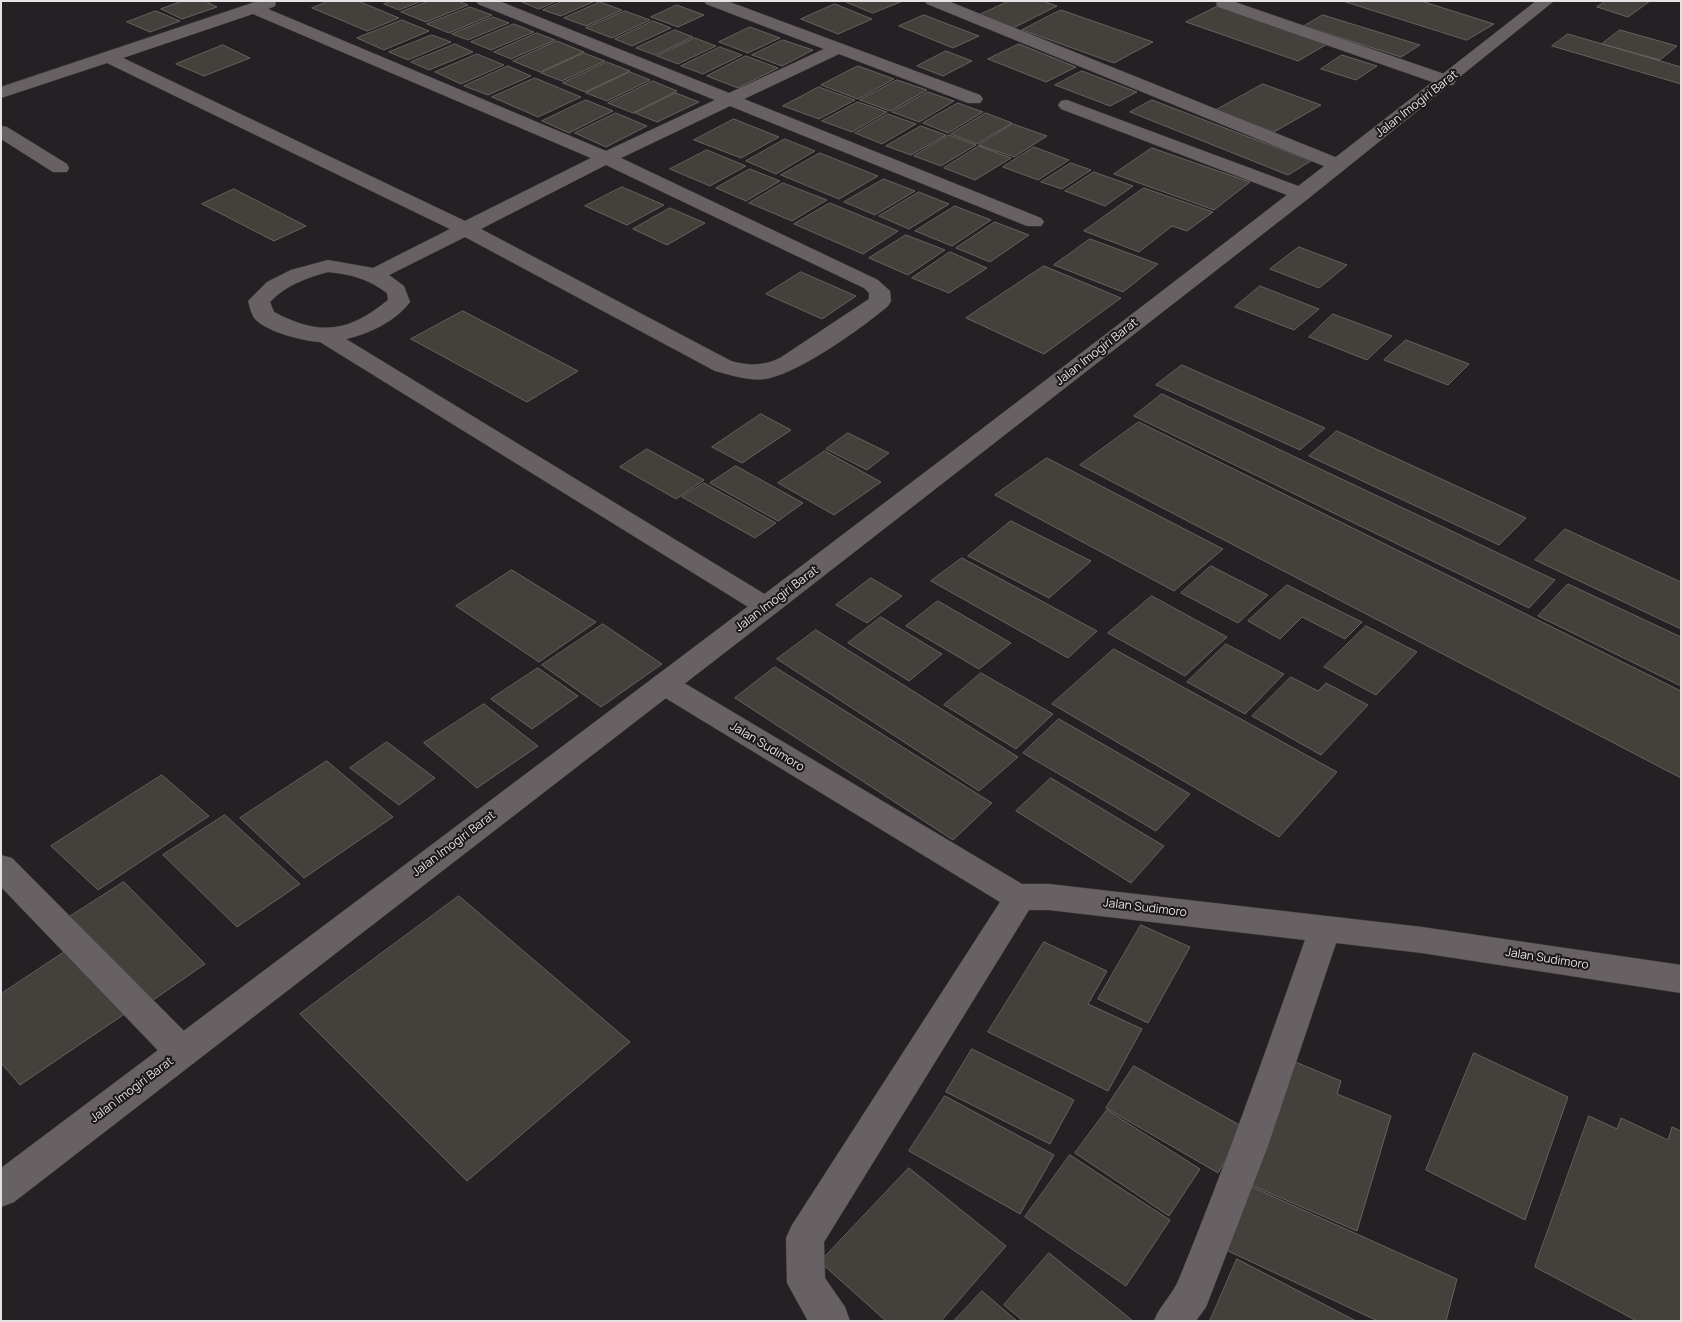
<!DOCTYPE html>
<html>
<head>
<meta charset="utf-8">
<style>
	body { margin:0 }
	#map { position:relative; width:1682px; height:1322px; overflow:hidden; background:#252023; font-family:Manrope,sans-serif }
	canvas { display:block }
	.frame { position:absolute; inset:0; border:2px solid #e5e2e4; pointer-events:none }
</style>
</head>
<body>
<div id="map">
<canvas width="1682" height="1322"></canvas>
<div class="frame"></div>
</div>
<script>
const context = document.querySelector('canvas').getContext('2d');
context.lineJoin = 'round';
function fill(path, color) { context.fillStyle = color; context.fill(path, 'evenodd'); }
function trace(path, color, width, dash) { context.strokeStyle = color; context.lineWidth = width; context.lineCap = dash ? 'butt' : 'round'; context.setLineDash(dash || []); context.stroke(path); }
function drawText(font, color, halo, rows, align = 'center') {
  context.font = font + ' Manrope,sans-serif'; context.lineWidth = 4; context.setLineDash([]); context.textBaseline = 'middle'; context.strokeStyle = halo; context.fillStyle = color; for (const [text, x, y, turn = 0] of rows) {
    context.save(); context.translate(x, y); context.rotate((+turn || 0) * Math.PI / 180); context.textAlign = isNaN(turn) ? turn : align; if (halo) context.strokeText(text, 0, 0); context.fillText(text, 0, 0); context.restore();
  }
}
const building = new Path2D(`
	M183 1H205L217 7 182 19 161 9Z
	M329 1H358L399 18 367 31 312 8Z
	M391 1H422L399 10 384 4Z
	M429 1H458L468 5 426 22 401 12Z
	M520 1H557L539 9Z
	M563 1H595L561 16 543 10Z
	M844 1H903L873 13Z
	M1009 1H1043L1057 6 1011 29 977 16Z
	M1343 1H1421L1494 24 1467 40Z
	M1606 1H1650L1628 17 1597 7Z
	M600 2 622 10 586 26 564 18Z
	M835 4 872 19 838 34 801 19Z
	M677 5 704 15 678 27 651 17Z
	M1218 6 1329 43 1298 61 1186 22Z
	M470 7 492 15 449 33 427 24Z
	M1061 10 1153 42 1114 63 1022 30Z
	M156 11 180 21 150 32 127 22Z
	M625 11 650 20 612 38 586 28Z
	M924 15 979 36 953 48 899 26Z
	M1323 15 1420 45 1401 57 1304 26Z
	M493 17 509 23 468 40 452 34Z
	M402 20 429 31 384 50 357 38Z
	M653 21 671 28 632 46 615 39Z
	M514 24 534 32 491 50 471 42Z
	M750 27 780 38 748 53 719 42Z
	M675 30 693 37 655 55 636 48Z
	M1620 30 1677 46 1660 60 1602 44Z
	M537 33 555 40 511 59 494 52Z
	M1568 34 1681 67V84L1552 46Z
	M432 35 451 42 408 60 389 52Z
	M695 38 716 46 678 64 657 56Z
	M783 40 813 50 782 66 752 55Z
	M557 41 584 52 540 72 513 61Z
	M455 44 473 52 429 70 411 62Z
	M1019 44 1076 67 1046 82 988 59Z
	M223 45 250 58 204 76 176 64Z
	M720 47 742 55 703 74 681 66Z
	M946 51 972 61 943 76 917 66Z
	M584 53 605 61 562 81 541 73Z
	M477 54 504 65 461 84 435 72Z
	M1342 55 1377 66 1356 80 1321 69Z
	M746 56 778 68 738 88 707 76Z
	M607 62 630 71 585 92 563 83Z
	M508 66 531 76 488 95 464 86Z
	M858 66 894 79 858 99 821 85Z
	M1082 71 1137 92 1110 106 1055 85Z
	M630 72 650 80 607 101 586 93Z
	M535 78 581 97 538 117 492 97Z
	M897 80 927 90 890 111 860 100Z
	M653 81 677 91 633 113 608 103Z
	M1263 84 1321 105 1274 132 1216 110Z
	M819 87 855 100 819 119 783 106Z
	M928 92 954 101 919 122 892 112Z
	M676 93 699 102 657 122 635 113Z
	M586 100 613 111 569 133 542 121Z
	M1152 100 1311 161 1288 175 1130 112Z
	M858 102 887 112 852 132 822 121Z
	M958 103 983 112 948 133 923 123Z
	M616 113 647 126 606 147 575 133Z
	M986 113 1012 123 977 144 951 134Z
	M888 114 916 124 882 144 855 133Z
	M734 119 779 137 741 158 694 140Z
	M1013 124 1047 136 1014 157 979 145Z
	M921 126 946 135 911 155 886 146Z
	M949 135 976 145 941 166 914 156Z
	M785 139 815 151 776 174 746 161Z
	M979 146 1011 158 975 180 944 168Z
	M1034 147 1069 160 1038 180 1003 167Z
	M1152 148 1250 182 1214 210 1114 174Z
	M707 150 746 166 710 186 670 169Z
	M820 153 878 176 839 199 781 175Z
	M1071 163 1091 170 1062 189 1041 182Z
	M750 169 780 181 746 201 716 188Z
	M1094 172 1133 186 1105 206 1065 191Z
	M884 179 915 191 875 215 844 202Z
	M783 183 827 200 792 221 749 203Z
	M622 187 664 205 627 225 585 206Z
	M1144 188 1213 212 1187 231 1172 226 1139 252 1084 231Z
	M234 189 306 226 274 241 202 204Z
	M919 192 949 204 909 229 879 216Z
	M830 203 898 231 863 254 794 224Z
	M955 206 991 220 952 246 915 231Z
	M670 208 705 223 667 245 633 229Z
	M995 222 1029 235 990 262 956 248Z
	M906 235 945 250 908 275 869 258Z
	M1090 239 1158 264 1123 292 1054 265Z
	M1299 247 1347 265 1319 288 1270 269Z
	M950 252 987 268 949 293 912 278Z
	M1044 266 1121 298 1044 354 966 318Z
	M801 272 856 296 822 319 766 294Z
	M1260 286 1319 309 1294 330 1235 307Z
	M463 311 578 371 527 402 411 339Z
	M1333 314 1392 336 1367 360 1309 337Z
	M1406 340 1469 364 1448 385 1384 360Z
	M1182 365 1325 428 1300 450 1156 385Z
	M1162 394 1555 580 1529 608 1134 416Z
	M761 414 791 430 742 463 712 447Z
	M1139 422 1681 691V778L1080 465Z
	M1337 431 1526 518 1499 545 1309 456Z
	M848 433 889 453 867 470 826 449Z
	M647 449 704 480 676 499 620 467Z
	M825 451 881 482 834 515 778 483Z
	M1047 458 1223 549 1174 591 995 495Z
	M736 466 803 503 778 521 710 483Z
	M704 483 776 523 755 538 682 497Z
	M1011 521 1091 561 1049 598 968 556Z
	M1565 529 1681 582V629L1535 560Z
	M962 558 1097 631 1068 658 931 581Z
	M1211 566 1268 595 1238 623 1181 593Z
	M512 570 596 622 539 662 456 606Z
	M871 578 902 596 867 623 836 605Z
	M1568 584 1681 637V686L1538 616Z
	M1287 585 1362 622 1345 639 1302 617 1280 639 1248 621Z
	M1152 596 1227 637 1185 676 1108 633Z
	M938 601 1011 643 979 669 906 626Z
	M881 617 942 654 909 681 848 643Z
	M603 624 662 664 601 707 542 665Z
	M1366 626 1417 652 1376 695 1324 667Z
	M816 630 1018 757 979 791 777 659Z
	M1226 644 1284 674 1245 714 1187 682Z
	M1114 649 1337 772 1279 837 1052 704Z
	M775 667 992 803 953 840 735 698Z
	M538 668 578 696 532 729 491 699Z
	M981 673 1053 714 1016 749 944 705Z
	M1291 677 1318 691 1326 683 1368 705 1321 755 1252 716Z
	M484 704 538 746 477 788 424 743Z
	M1059 719 1190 794 1156 831 1023 753Z
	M387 742 435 778 399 805 350 768Z
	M327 761 393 817 304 878 240 818Z
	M162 775 209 816 98 890 51 846Z
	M1051 778 1164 846 1131 883 1016 811Z
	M225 815 300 884 237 927 163 855Z
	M124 882 205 964 146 1005 66 919Z
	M459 896 630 1042 467 1181 300 1014Z
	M1141 925 1190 947 1148 1023 1098 999Z
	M1044 942 1107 971 1088 1004 1142 1029 1108 1091 988 1032Z
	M69 949 126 1013 20 1085 1 1063V994Z
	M972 1049 1074 1100 1050 1144 946 1092Z
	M1474 1053 1568 1097 1525 1220 1426 1170Z
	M1293 1061 1341 1081 1337 1094 1391 1116 1357 1231 1249 1184Z
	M1134 1066 1245 1128 1218 1173 1106 1108Z
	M945 1096 1054 1155 1020 1214 909 1151Z
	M1107 1110 1200 1169 1169 1216 1075 1153Z
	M1589 1116 1617 1129 1621 1118 1668 1140 1672 1127 1681 1131V1321H1637L1535 1267Z
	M1070 1155 1170 1220 1126 1286 1025 1217Z
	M909 1168 1006 1246 941 1321H886L820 1262Z
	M1252 1187 1457 1279 1446 1321H1378L1228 1251Z
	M1049 1253 1133 1321H1023L1004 1305Z
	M1237 1259 1356 1321H1210Z
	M982 1291 1017 1321H954Z`);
fill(building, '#42413c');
trace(building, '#64635d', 1);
const street = new Path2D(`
	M258 1H276L275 6 268 9 606 151 715 100 478 4 476 1H499L729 93 824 49 706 4 704 1H727L980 95 983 99 980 103H968L839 54 744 99 1041 218 1044 222 1041 226H1027L730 106 621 158 878 280 890 291 891 301 888 306C862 328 798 374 765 379 748 381 731 375 715 371L465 237 389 275 404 286 410 302C396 321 369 334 346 339L776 601 780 607 776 613 767 616 758 613 320 342C303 341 268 332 256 320 251 315 250 307 248 301L267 282 291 270 328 260 373 268 450 229 107 63 1 98V87ZM253 14 591 158 465 221 123 58ZM606 165 864 288 869 293V299L780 358C763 366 749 366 731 361L481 229ZM328 272C351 274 368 279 387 293L388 300C348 333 319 336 274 312L270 302C286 285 306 278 328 272Z
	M925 1H948L1345 161 1347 165 1345 169H1331L927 4Z
	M1218 1H1232L1453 77 1456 81 1453 85H1441L1218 7 1216 4Z
	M1067 100 1309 190 1312 194 1309 198H1295L1061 109 1058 105 1061 101Z
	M1 126 7 127 67 164 69 168 67 172H53L1 139Z
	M664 674 674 677 1022 884H1049L1422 927 1681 965V993L1422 953 1336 943 1268 1146 1206 1307 1196 1321H1154C1160 1305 1173 1294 1179 1279 1225 1167 1265 1053 1305 940L1049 910H1029L824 1242 825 1278 845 1307 850 1321H808L787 1283 786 1238 792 1225 1000 902 654 691 650 684 654 677Z
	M1 855 12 858 194 1041 199 1052 194 1063 182 1067 170 1063 1 887Z`);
const secondary = new Path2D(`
	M1536 1H1554L1309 198 776 613 14 1202 1 1207V1168C515 782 1030 398 1536 1Z`);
trace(street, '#423d40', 1);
trace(secondary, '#423d40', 1);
fill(street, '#676164');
fill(secondary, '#676164');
drawText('12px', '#e5e2e4', '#1b1619', [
	["Jalan Imogiri Barat",1417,104,-38],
	["Jalan Imogiri Barat",1097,352,-38],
	["Jalan Imogiri Barat",777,599,-37],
	["Jalan Sudimoro",767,747,31],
	["Jalan Imogiri Barat",454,844,-37],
	["Jalan Sudimoro",1145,908,7],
	["Jalan Sudimoro",1547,959,9],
	["Jalan Imogiri Barat",132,1090,-37]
]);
</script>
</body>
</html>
